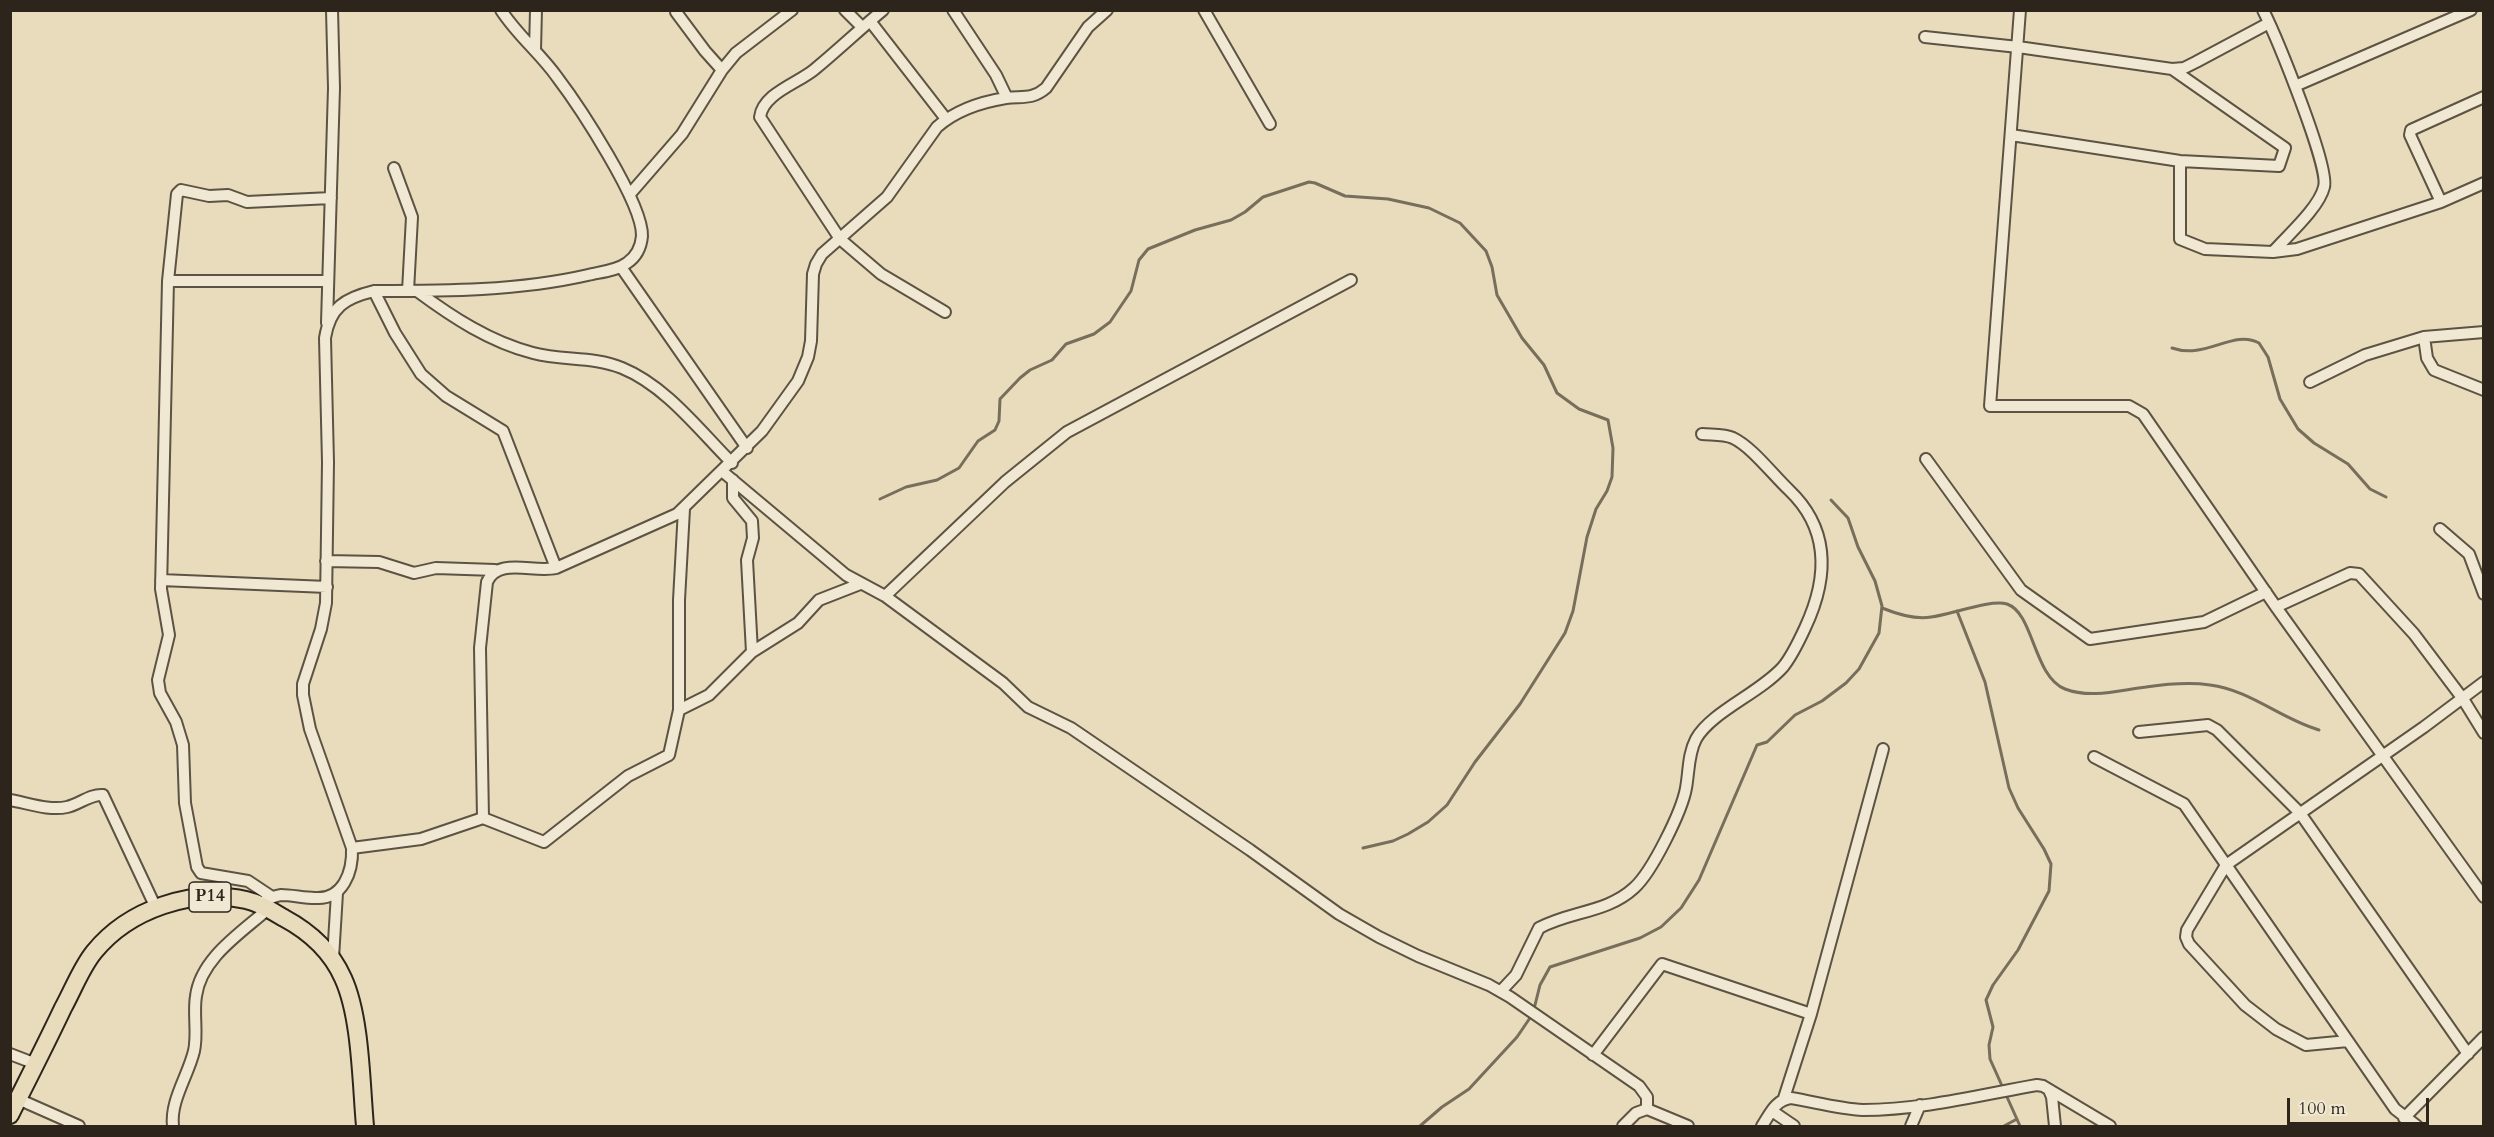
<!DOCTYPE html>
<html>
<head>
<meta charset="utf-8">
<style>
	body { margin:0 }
	#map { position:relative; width:2494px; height:1137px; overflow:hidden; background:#e8dcbc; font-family:Cardo,serif }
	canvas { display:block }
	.frame { position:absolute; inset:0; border:12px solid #2d251b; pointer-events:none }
	.scale { position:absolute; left:2287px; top:1098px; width:142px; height:27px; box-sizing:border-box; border:3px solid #2d251b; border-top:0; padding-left:8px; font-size:18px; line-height:21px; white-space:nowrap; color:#2d251b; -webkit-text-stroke:4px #f0e8d3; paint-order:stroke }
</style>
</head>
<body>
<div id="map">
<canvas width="2494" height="1137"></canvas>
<div class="frame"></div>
<div class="scale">100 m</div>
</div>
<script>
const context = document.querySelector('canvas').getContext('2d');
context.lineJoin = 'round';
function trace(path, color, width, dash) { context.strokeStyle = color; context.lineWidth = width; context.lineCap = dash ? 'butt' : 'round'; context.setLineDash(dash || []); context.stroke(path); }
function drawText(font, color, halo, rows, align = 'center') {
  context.font = font + ' Cardo,serif'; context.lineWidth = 4.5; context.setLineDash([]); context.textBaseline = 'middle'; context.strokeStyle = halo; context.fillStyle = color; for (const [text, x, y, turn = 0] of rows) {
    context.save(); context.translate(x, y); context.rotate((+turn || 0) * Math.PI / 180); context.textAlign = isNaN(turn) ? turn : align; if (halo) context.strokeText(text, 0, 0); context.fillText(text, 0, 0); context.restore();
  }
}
trace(new Path2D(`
	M2172 348C2206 360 2233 329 2259 343L2268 357 2280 399 2298 429 2314 443 2348 464 2370 489 2386 497
	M880 499 906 487 937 480 959 468 978 441 995 430 999 421 1000 399 1020 378 1030 370 1052 360 1066 344 1094 334 1110 322 1131 291 1139 260 1148 249 1195 230 1231 220 1245 212 1263 197 1309 182 1315 183 1345 196 1388 199 1429 208 1460 223 1486 251 1492 267 1497 295 1522 338 1544 365 1557 393 1579 409 1608 420 1613 448 1612 477 1607 491 1596 509 1587 537 1573 611 1565 633 1520 704 1475 762 1447 805 1428 822 1408 834 1393 841 1363 848
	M1882 608C1897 614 1916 620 1931 617 1950 615 1990 599 2007 604 2034 613 2033 676 2065 689 2091 699 2120 690 2146 687 2167 684 2189 682 2210 685 2250 690 2281 719 2319 730
	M1957 611 1985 682 2009 788 2018 808 2044 849 2051 864 2049 891 2018 950 1993 985 1986 1000 1993 1027 1989 1045 1990 1059 2020 1126
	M1534 1009 1540 985 1550 967 1640 938 1661 927 1681 908 1699 880 1757 745 1767 742 1795 715 1822 701 1846 683 1859 669 1879 633 1882 606 1875 581 1858 547 1848 518 1831 500
	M1420 1126 1442 1107 1469 1089 1517 1037 1532 1015
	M2004 1126 2017 1119`), '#776e5b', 3);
const minor = new Path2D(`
	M845 10 862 27
	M883 10C859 30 838 50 815 69 799 83 763 93 760 117L840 239 881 274 945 312
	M953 10 996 75 1007 98
	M1204 10 1270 124
	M2020 10 1990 406H2129L2143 414 2276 607 2484 897
	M2263 10C2276 36 2330 167 2324 187 2319 208 2287 236 2273 252
	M676 12 705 51 722 70
	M870 21 946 119
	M1925 37 2018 47 2172 69 2184 68 2196 62 2269 23
	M535 50 536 10
	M2295 86 2471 10
	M2011 135 2180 161 2279 166 2285 148 2172 69
	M2180 161V239L2205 249 2273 252 2297 249 2441 202 2484 183
	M394 168 412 217 408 291
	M630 194 682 134 722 70 736 53 792 10
	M2441 202 2410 135 2411 130 2484 97
	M621 267 747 448
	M168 281H328
	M374 291 395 333 421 374 446 396 503 431 556 568
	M417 291C452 317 490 342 533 353 562 361 593 356 622 368 666 386 699 430 732 463
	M327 323 334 88 332 10
	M2424 337 2427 358 2434 370 2484 390
	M2310 382 2365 355 2424 337 2484 332
	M1926 459 2021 590 2090 639 2204 622 2266 592
	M723 472 846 575 885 596 1003 683 1028 707 1071 728 1250 850 1339 914 1379 937 1418 956 1489 985 1510 997 1639 1086 1647 1097V1109
	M733 480V498L752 521 753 538 747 560 752 652
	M2440 529 2469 554 2484 594
	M326 561 379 562 414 573 436 568 495 570
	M161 580 327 587
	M885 596 1005 482 1067 432 1351 280
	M2276 607 2350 573 2359 574 2414 634 2463 699 2484 733
	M679 710 709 695 752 652 798 623 819 600 860 584
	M2139 732 2208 725 2217 730 2300 813 2468 1054
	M2094 757 2184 804 2395 1109 2417 1126
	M10 800C28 803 49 811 67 807 80 804 90 794 103 795L156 908
	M483 818 544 842 628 776 669 755 679 710V600L684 509
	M352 848 421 839 483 818 480 648 487 582C498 557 533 573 556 568L677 514 762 431 798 381 808 357 811 341 813 274 816 264 822 254 887 197 937 127C955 111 981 102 1006 98 1022 96 1032 100 1046 88L1088 27 1107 10
	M272 897 248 881 201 873 197 867 185 803 183 745 176 722 160 693 158 680 169 635 161 589 168 281 177 194 181 190 209 196 228 195 247 202 331 198
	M259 905C266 900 273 896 281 895 292 895 304 898 315 898 343 900 353 872 352 848L310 729 303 695V684L321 629 326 603 328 462 325 338C330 307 345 298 374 291 446 291 518 291 588 275 600 272 616 271 627 263 636 257 641 247 642 236 643 203 579 106 557 77 540 53 517 35 501 10
	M333 958 337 893
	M1501 991 1516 975 1539 928C1570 911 1607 913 1634 888 1652 872 1682 811 1686 788 1689 772 1688 754 1696 739 1711 712 1760 693 1783 667 1792 656 1799 641 1805 628 1828 579 1831 530 1789 490 1773 475 1752 447 1733 438 1724 434 1712 435 1702 434
	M2348 1041 2306 1045 2276 1029 2245 1005 2189 944 2186 937 2187 930 2226 865 2424 727 2484 682
	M10 1054 36 1064
	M1593 1055 1662 964 1811 1014 1883 749
	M2049 1090 2052 1097 2055 1126
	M1784 1098 1811 1014
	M18 1099 79 1126
	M1772 1111 1794 1126
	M2404 1118 2484 1037
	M173 1126C170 1101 188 1076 194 1051 198 1033 193 1014 196 996 201 958 241 933 268 909
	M1623 1126 1636 1113 1647 1109 1688 1126
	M1762 1126C1770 1114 1775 1100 1791 1098 1815 1102 1839 1109 1863 1110 1921 1110 1980 1095 2037 1085L2043 1086 2110 1126
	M1911 1126 1920 1105`);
const primary = new Path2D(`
	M10 1115C28 1079 46 1044 63 1008 73 990 81 968 94 952 129 909 192 888 246 900 260 903 272 911 284 918 310 932 331 951 343 978 361 1017 361 1083 365 1126`);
trace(minor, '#5c5343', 14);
trace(primary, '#2d251b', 20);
trace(minor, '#f0e8d3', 10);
trace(primary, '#e8dcbc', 16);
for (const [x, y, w] of [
	[210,897,42]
]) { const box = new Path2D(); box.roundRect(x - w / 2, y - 15, w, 30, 4.5); context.fillStyle = '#f0e8d3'; context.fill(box); trace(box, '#2d251b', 1.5); }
drawText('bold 18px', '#2d251b', null, [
	["P14",210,897]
]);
</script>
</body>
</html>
